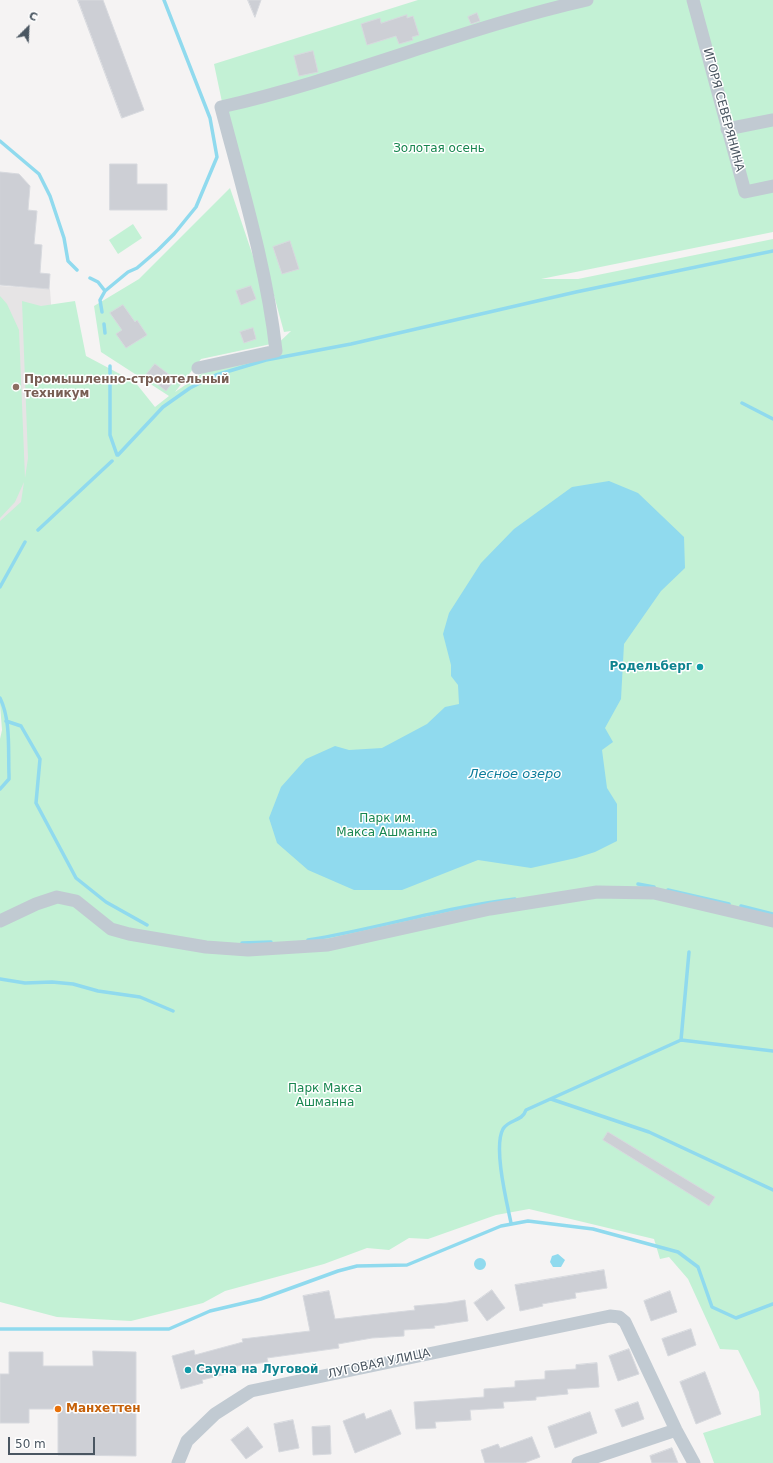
<!DOCTYPE html>
<html>
<head>
<meta charset="utf-8">
<style>
	body { margin:0 }
	#map { position:relative; width:773px; height:1463px; overflow:hidden; background:#f5f3f3; font-family:"DejaVu Sans",sans-serif }
	canvas { display:block }
	.north { position:absolute; left:8px; top:8px; width:40px; height:40px; -webkit-text-stroke:3px #fff; paint-order:stroke; rotate:24deg; font-size:11px; font-weight:700; line-height:16px; text-align:center; color:#4a5661 }
	.north::after { content:''; display:block; margin:auto; width:14px; height:18px; background:#4a5661; clip-path:polygon(50% 0,100% 100%,50% 72%,0 100%) }
	.scale { position:absolute; left:8px; top:1437px; width:87px; height:18px; box-sizing:border-box; border:2px solid #4a5661; border-top:0; padding-left:5px; font-size:12px; line-height:14px; white-space:nowrap; color:#4a5661; -webkit-text-stroke:3px #fff; paint-order:stroke }
</style>
</head>
<body>
<div id="map">
<canvas width="773" height="1463"></canvas>
<div class="north">С</div>
<div class="scale">50 m</div>
</div>
<script>
const context = document.querySelector('canvas').getContext('2d');
context.lineJoin = 'round';
function fill(path, color) { context.fillStyle = color; context.fill(path, 'evenodd'); }
function trace(path, color, width, dash) { context.strokeStyle = color; context.lineWidth = width; context.lineCap = dash ? 'butt' : 'round'; context.setLineDash(dash || []); context.stroke(path); }
function drawText(font, color, halo, rows, align = 'center') {
  context.font = font + ' "DejaVu Sans",sans-serif'; context.lineWidth = 3; context.setLineDash([]); context.textBaseline = 'middle'; context.strokeStyle = halo; context.fillStyle = color; for (const [text, x, y, turn = 0] of rows) {
    context.save(); context.translate(x, y); context.rotate((+turn || 0) * Math.PI / 180); context.textAlign = isNaN(turn) ? turn : align; if (halo) context.strokeText(text, 0, 0); context.fillText(text, 0, 0); context.restore();
  }
}
fill(new Path2D(`
	M0 286 50 289 52 319 28 504 0 533Z`), '#e6e4e5');
fill(new Path2D(`
	M418 0H773V232L541 279H578L773 239V1463H714L703 1433 761 1415 759 1392 738 1350 720 1349 688 1279 669 1257 660 1259 654 1239 529 1209 496 1215 428 1239 409 1238 389 1250 367 1248 324 1264 225 1291 203 1303 131 1321 57 1317 0 1302V739L2 730 0 704V521L21 502 24 482 15 502 0 518V296L7 304 19 330 25 478 28 458 22 301 41 306 75 301 86 356 135 382 155 407 169 396 101 352 94 306 139 279 230 188 257 268 271 344 201 359 175 392 216 364 269 352 291 331 284 332 226 121 214 64Z
	M133 224 142 238 118 254 109 240Z`), '#c3f1d5');
fill(new Path2D(`
	M609 481 638 493 684 537 685 568 661 591 624 644 621 699 605 728 613 742 602 750 607 788 617 804V841L595 852 576 858 531 868 478 860 402 890H354L308 870 277 843 269 818 281 787 306 759 335 746 349 750 382 748 427 724 445 707 459 704 458 685 451 676V665L443 634 449 613 481 563 514 529 572 487Z
	M558 1254 565 1260 561 1267H553L550 1262 552 1256Z
	M474 1264a6 6 0 1 1 12 0a6 6 0 1 1-12 0Z`), '#90daee');
trace(new Path2D(`
	M0 141 39 174 50 196 64 238 68 261 77 270
	M90 278 98 282 105 291
	M102 312 100 300 105 291 128 272 137 268 158 250 174 234 196 207 217 157 210 118 164 0
	M104 324 105 333
	M110 366V435L117 455
	M742 403 773 419
	M118 455 163 407 190 388 216 375 266 360 351 344 576 292 773 251
	M38 530 112 461
	M0 587 25 542
	M0 698C11 720 8 751 9 775V779L0 789
	M6 721 21 726 40 759 36 803 76 878 106 902 147 925
	M638 884 654 887
	M668 890 729 904
	M741 906 773 914
	M308 940C377 929 445 907 515 899
	M242 943 271 942
	M0 979 25 983 52 982 73 984 98 991 140 997 173 1011
	M681 1040 689 952
	M551 1099 649 1132 773 1190
	M511 1223C507 1203 493 1147 503 1129 509 1119 522 1122 526 1110L681 1040 773 1051
	M0 1329H169L210 1311 261 1299 338 1271 357 1266 407 1265 501 1226 528 1221 593 1229 678 1252 698 1267 712 1307 736 1318 773 1304`), '#90daee', 3.5);
const building = new Path2D(`
	M78 0H103L144 110 122 118Z
	M248 0H261L255 17Z
	M477 13 480 21 471 24 468 17Z
	M407 15V18L413 16 419 35 412 37 413 40 399 44 396 36 367 45 361 24 380 18 381 23Z
	M313 51 318 72 299 76 294 56Z
	M110 164H137V184H167V210H110Z
	M0 172 19 174 30 186 28 210 37 211 34 244 42 245 40 273 50 274 49 289 0 285Z
	M290 241 299 269 282 274 273 247Z
	M251 286 256 299 241 305 236 291Z
	M123 305 135 322 137 320 147 335 126 348 116 334 122 330 110 313Z
	M253 328 256 339 244 343 240 332Z
	M155 364 175 379 166 391 146 375Z
	M608 1132 715 1197 709 1206 603 1140Z
	M604 1270 607 1288 575 1293 576 1298 542 1304 543 1306 520 1311 515 1285Z
	M492 1290 505 1308 487 1321 474 1303Z
	M329 1291 335 1319 415 1310 414 1306 447 1303 465 1300 468 1321 434 1326 435 1328 404 1330V1336L372 1338 338 1344 339 1348 267 1358 268 1362 237 1366 238 1371 202 1380 203 1383 181 1389 172 1356 194 1350 195 1355 243 1342 242 1339 310 1331 303 1296Z
	M670 1291 677 1312 651 1321 644 1301Z
	M691 1329 696 1345 668 1356 662 1339Z
	M629 1349 639 1374 618 1381 609 1356Z
	M93 1351 136 1352V1456L58 1455V1409H29V1423H0V1374H9V1352H43V1366H93Z
	M597 1363 599 1387 567 1389 568 1394 536 1397V1400L503 1402 504 1408 470 1410 471 1420 435 1422 436 1428 416 1429 414 1402 484 1397V1389L515 1387V1381L545 1379V1371L576 1369V1365Z
	M705 1372 721 1414 696 1424 680 1382Z
	M638 1402 644 1419 622 1427 615 1410Z
	M391 1410 401 1434 355 1453 343 1421 364 1413 366 1419Z
	M590 1412 597 1433 555 1448 548 1427Z
	M293 1420 299 1448 279 1452 274 1424Z
	M330 1426 331 1454 313 1455 312 1427Z
	M248 1427 263 1447 246 1459 231 1440Z
	M532 1437 540 1457 524 1463H485L481 1450 498 1444 500 1448Z
	M672 1448 678 1463H652L650 1456Z`);
fill(building, '#cdcfd5');
trace(building, '#d7d9de', 1);
trace(new Path2D(`
	M693 0 745 192 773 186
	M727 129 773 120
	M198 368 276 351C267 269 242 187 221 107 345 79 463 28 587 0
	M0 921 36 904 57 897 76 901 111 929 129 934 206 947 248 950 328 945 490 909 597 892 654 893 773 921
	M178 1463 187 1441 215 1414 251 1391 610 1316 619 1317 625 1322 676 1430 694 1463
	M578 1463 676 1430`), '#c1cad2', 13);
for (const [x, y, r, color] of [
	[16,387,4,"#8d6e63"],
	[700,667,4,"#0f9aa8"],
	[188,1370,4,"#0f9aa8"],
	[58,1409,4,"#e8710a"]
]) { const dot = new Path2D(); dot.arc(x, y, r, 0, 2 * Math.PI); context.fillStyle = color; context.fill(dot); trace(dot, '#fff', 1.5); }
drawText('12px', '#4a5661', '#fff', [
	["ИГОРЯ СЕВЕРЯНИНА",723,110,75],
	["ЛУГОВАЯ УЛИЦА",379,1364,-12]
]);
drawText('12px', '#17864f', '#fff', [
	["Золотая осень",439,149],
	["Парк им.",387,819],
	["Макса Ашманна",387,833],
	["Парк Макса",325,1089],
	["Ашманна",325,1103]
]);
drawText('bold 12px', '#785e54', '#fff', [
	["Промышленно-строительный",24,380],
	["техникум",24,394]
], 'left');
drawText('bold 12px', '#0d838f', '#fff', [
	["Родельберг",692,667],
	["Сауна на Луговой",196,1370,"left"]
], 'right');
drawText('bold 12px', '#c56008', '#fff', [
	["Манхеттен",66,1409]
], 'left');
drawText('italic 13px', '#0c7c9b', '#fff', [
	["Лесное озеро",515,775]
]);
</script>
</body>
</html>
